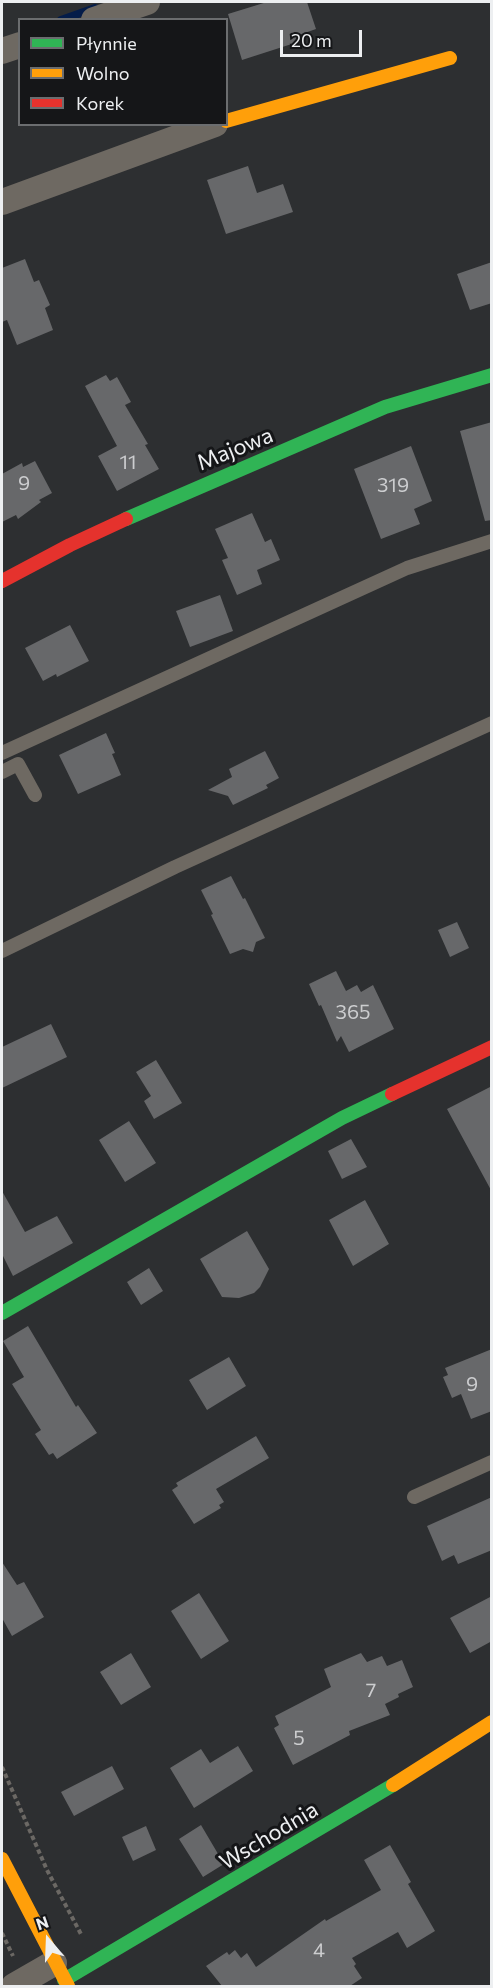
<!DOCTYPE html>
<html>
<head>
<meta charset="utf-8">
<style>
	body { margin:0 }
	#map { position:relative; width:493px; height:1988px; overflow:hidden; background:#2d2f31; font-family:Commissioner,sans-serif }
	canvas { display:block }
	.frame { position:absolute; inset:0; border:3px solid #edeff1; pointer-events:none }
	.legend { position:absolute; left:18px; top:18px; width:210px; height:108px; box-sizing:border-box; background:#151618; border:2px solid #6b6d6f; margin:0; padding:8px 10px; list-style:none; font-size:18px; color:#edeff1 }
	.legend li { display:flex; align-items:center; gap:12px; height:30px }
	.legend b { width:30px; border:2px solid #6b6d6f }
	.north { position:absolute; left:18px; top:1910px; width:60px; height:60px; -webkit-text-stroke:4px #151618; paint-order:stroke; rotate:341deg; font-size:16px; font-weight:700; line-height:24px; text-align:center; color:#edeff1 }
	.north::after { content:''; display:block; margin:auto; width:21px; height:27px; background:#edeff1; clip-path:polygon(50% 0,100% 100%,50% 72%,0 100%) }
	.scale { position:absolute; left:280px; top:30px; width:82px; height:27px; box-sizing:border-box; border:3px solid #edeff1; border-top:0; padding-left:8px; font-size:18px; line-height:21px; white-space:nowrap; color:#edeff1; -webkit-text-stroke:4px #151618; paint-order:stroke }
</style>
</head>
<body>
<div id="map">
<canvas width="493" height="1988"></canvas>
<div class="frame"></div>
<ul class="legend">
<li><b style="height:8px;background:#30b455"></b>Płynnie</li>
<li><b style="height:8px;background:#ff9f0a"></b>Wolno</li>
<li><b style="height:8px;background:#e5322d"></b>Korek</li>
</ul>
<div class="north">N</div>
<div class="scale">20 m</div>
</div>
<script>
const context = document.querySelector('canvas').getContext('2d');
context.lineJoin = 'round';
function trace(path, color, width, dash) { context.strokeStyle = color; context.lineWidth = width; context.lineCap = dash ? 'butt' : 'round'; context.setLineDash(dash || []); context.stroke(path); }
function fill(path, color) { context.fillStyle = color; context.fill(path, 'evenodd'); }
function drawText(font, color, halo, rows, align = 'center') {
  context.font = font + ' Commissioner,sans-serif'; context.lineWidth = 6; context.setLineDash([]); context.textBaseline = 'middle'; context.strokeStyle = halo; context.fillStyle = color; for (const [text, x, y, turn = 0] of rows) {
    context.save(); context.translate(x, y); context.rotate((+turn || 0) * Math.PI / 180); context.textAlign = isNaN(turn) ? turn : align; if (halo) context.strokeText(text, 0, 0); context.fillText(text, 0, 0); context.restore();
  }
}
trace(new Path2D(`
	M61 20 95 8`), '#041c49', 8);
fill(new Path2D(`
	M267 2H307L316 29 299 35 301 41 242 60 228 14Z
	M248 166 257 193 283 184 293 212 226 234 207 180Z
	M25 259 34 282 39 280 50 305 45 308 53 330 17 345 7 320 2 322V268Z
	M492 262V303L470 310 457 274Z
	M106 375 110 381 117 377 131 402 125 405 148 444 145 445 159 469 117 491 98 456 117 446 85 386Z
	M492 422V520L485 521 460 431Z
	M411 446 432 501 414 509 420 524 381 539 354 469Z
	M35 461 52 493 39 500 41 502 18 519 16 515 2 522V474L22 463 23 467Z
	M252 513 265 542 271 539 280 560 257 570 262 584 237 595 222 560 228 558 215 529Z
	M220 595 233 631 190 647 176 611Z
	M70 625 89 661 57 677 56 674 43 681 25 648Z
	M106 733 115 753 112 754 121 775 78 794 59 755Z
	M265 751 279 778 266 785 268 788 233 805 228 796 208 790 232 777 229 769Z
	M231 876 243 899 245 898 265 938 256 942 253 952 243 949 230 954 211 915 213 914 201 890Z
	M457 922 469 948 450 957 438 930Z
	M336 971 346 991 357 985 361 992 373 985 394 1029 349 1052 341 1036 337 1042 321 1005 319 1006 309 984Z
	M51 1024 67 1057 2 1088V1047Z
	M156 1060 182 1103 154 1119 144 1101 151 1096 136 1072Z
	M492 1086V1192L447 1109Z
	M129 1121 156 1163 125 1182 99 1140Z
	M351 1139 367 1167 342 1179 328 1151Z
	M2 1191 25 1232 57 1216 73 1243 13 1276 2 1254Z
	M365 1200 389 1244 353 1266 329 1220Z
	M247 1231 269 1269 260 1287 254 1293 239 1298 222 1297 200 1259Z
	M149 1268 163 1291 141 1305 127 1282Z
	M28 1326 76 1407 78 1405 97 1433 57 1459 53 1453 49 1455 35 1434 41 1430 12 1384 24 1377 3 1341Z
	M492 1349V1411L471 1419 461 1394 452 1398 443 1377 448 1375 445 1368Z
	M229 1357 246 1386 207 1410 189 1380Z
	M256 1436 269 1458 216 1489 224 1502 219 1505 221 1508 194 1524 172 1490 178 1486 176 1483Z
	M492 1497V1550L458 1564 454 1555 442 1561 427 1526Z
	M2 1562 17 1585 24 1582 44 1617 12 1636 2 1618Z
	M199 1593 229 1641 201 1659 171 1611Z
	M492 1596V1641L470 1653 450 1618Z
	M131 1653 151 1687 121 1705 100 1672Z
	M361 1653 367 1662 382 1656 387 1666 402 1660 413 1687 398 1694 399 1697 385 1704 390 1715 349 1731 350 1735 293 1765 274 1728 279 1725 275 1716 331 1687 324 1669Z
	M238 1746 253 1771 194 1808 170 1768 201 1749 210 1763Z
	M112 1766 124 1789 74 1816 61 1792Z
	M201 1825 224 1864 203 1877 179 1839Z
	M146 1826 156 1850 133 1861 122 1837Z
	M390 1845 411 1882 408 1884 435 1931 407 1948 398 1932 352 1958 356 1964 354 1966 362 1978 350 1986H222L206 1966 227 1952 229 1955 235 1950 241 1958 247 1953 256 1967 325 1919 326 1921 381 1890 364 1860Z`), '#67686a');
trace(new Path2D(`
	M2 1767 47 1870 82 1936
	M2 1933 13 1956`), '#6b6864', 4, [4.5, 3]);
trace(new Path2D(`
	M2 753 407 568 492 541
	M2 772 18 764 35 795
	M2 951 175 867 492 723
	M414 1497 492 1462`), '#6e6962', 14);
trace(new Path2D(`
	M94 20 147 2
	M2 51 20 45
	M2 202 215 124
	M14 1986 54 1963`), '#6e6962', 26);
trace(new Path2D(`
	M126 519 385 407 492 375
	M2 1313 342 1118 392 1094
	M64 1980 393 1785`), '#30b455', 14);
trace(new Path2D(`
	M226 121 450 58
	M393 1785 492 1722
	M2 1859 68 1986`), '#ff9f0a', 14);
trace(new Path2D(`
	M2 581 70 545 126 519
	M392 1094 492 1047`), '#e5322d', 14);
drawText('20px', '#cccdcf', null, [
	["11",128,462],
	["9",24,483],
	["319",393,485],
	["365",353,1012],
	["9",472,1384],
	["7",371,1690],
	["5",299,1738],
	["4",319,1950]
]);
drawText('22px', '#edeff1', '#151618', [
	["Majowa",235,449,-22],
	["Wschodnia",269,1836,-31]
]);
</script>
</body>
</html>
